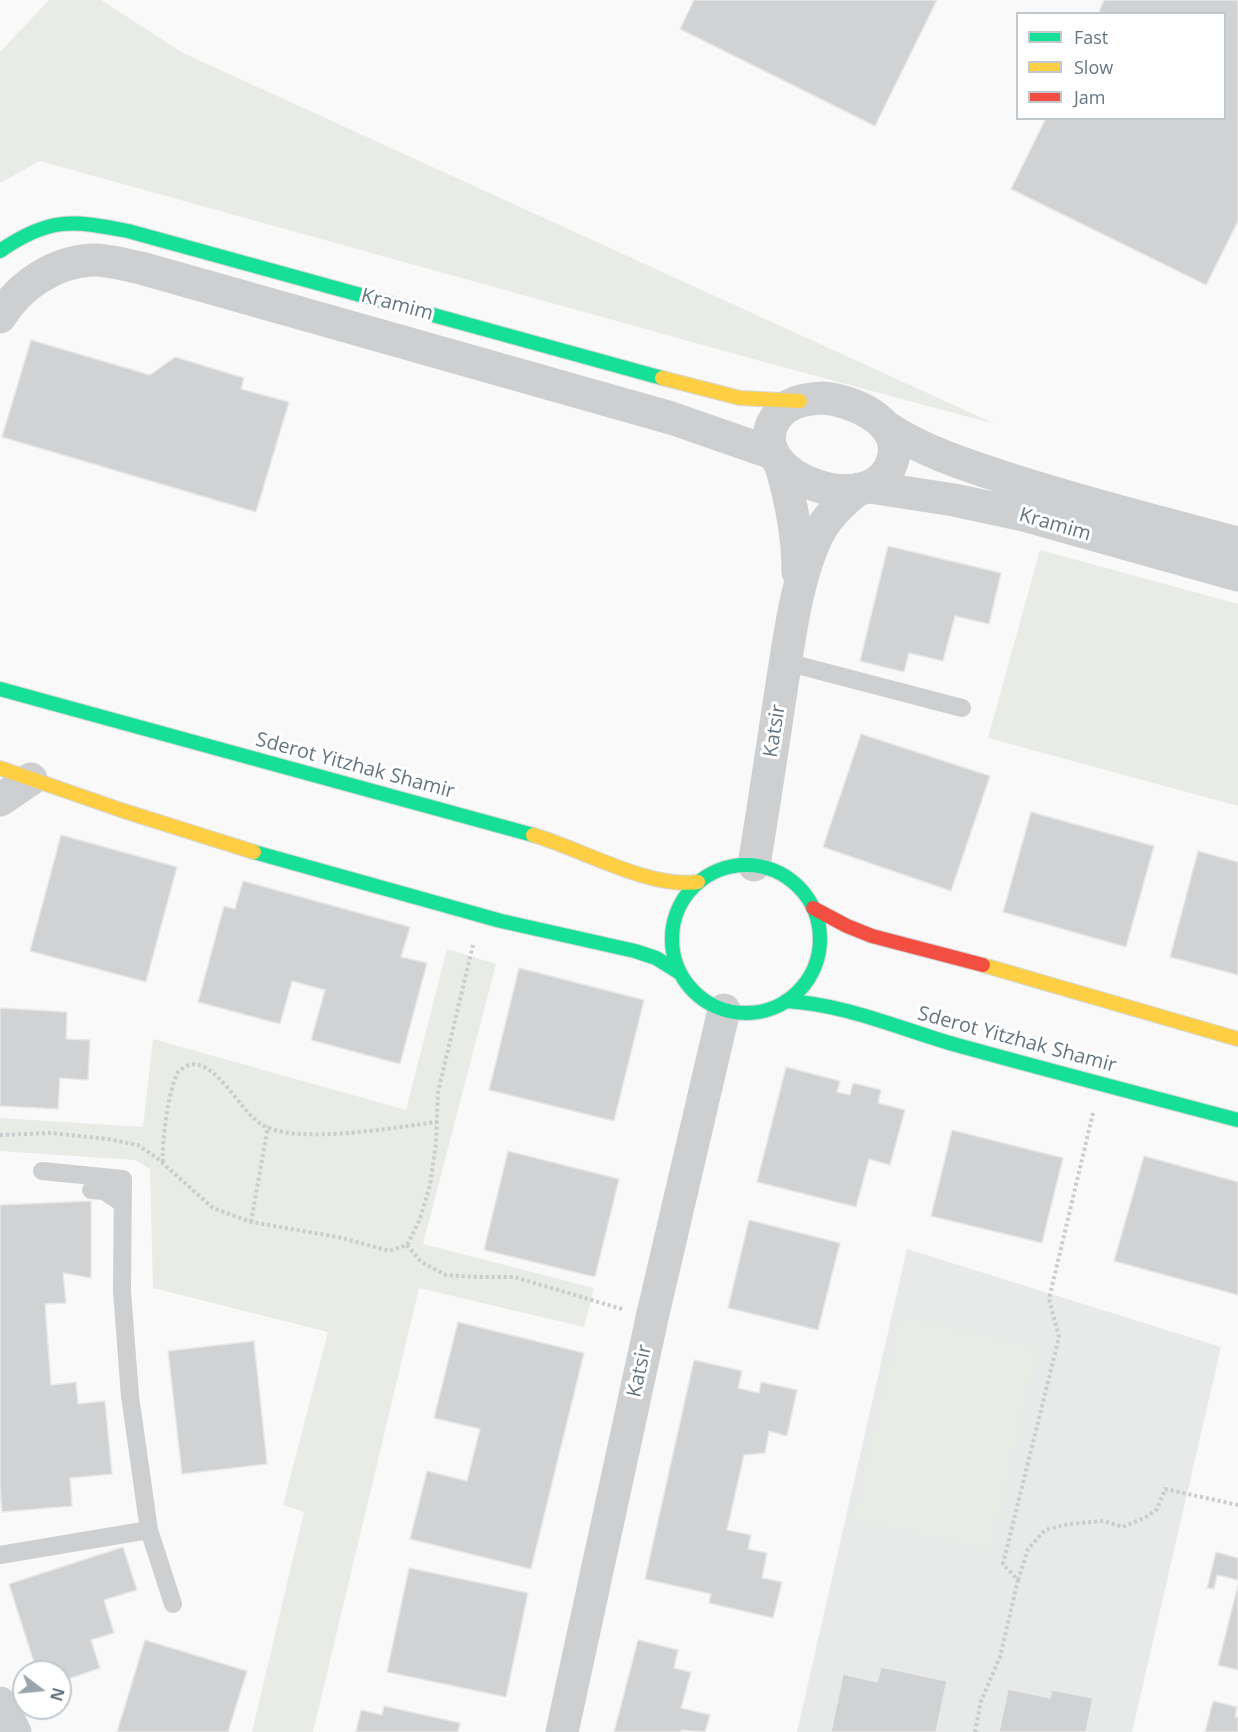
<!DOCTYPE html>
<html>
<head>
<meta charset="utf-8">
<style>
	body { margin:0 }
	#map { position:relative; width:1238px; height:1732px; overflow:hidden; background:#f9f9f9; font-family:"Open Sans",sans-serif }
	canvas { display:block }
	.legend { position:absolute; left:1016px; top:12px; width:210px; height:108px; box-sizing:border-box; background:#fff; border:2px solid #c1c8cd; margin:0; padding:8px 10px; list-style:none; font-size:18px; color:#657683 }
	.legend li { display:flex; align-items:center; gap:12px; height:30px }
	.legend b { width:30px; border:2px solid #c1c8cd }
	.north { position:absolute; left:12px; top:1660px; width:60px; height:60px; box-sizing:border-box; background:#fff; border:2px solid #c1c8cd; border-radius:50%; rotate:106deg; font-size:16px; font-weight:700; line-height:24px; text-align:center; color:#657683 }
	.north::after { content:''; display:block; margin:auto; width:21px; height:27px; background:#99a4ac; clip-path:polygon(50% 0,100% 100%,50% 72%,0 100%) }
</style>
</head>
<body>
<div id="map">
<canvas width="1238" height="1732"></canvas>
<ul class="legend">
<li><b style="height:8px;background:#16e098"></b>Fast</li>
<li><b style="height:8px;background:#ffcf43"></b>Slow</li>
<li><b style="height:8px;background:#f24e42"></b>Jam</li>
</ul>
<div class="north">N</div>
</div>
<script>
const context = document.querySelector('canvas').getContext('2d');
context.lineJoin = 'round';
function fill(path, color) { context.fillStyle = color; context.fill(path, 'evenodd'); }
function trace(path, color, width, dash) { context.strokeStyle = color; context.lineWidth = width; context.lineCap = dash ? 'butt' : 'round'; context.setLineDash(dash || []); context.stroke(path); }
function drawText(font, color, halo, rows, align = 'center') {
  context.font = font + ' "Open Sans",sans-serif'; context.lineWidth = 6; context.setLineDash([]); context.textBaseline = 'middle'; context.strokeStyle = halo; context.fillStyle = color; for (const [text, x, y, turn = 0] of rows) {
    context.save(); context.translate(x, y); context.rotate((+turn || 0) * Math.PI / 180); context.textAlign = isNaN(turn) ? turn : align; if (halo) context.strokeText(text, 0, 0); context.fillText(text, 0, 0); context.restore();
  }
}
fill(new Path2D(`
	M907 1249 1221 1347 1132 1732H797Z`), '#e8e9e9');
fill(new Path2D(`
	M49 0H101L183 53 995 424 775 365 40 161 0 183V52Z
	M1040 550 1238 604V806L988 738Z
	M447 949 496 964 423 1244 594 1288 584 1327 419 1288 313 1732H252L304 1512 283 1505 328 1332 153 1288 150 1169 135 1160 0 1151V1118L143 1127 153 1039 406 1110Z
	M900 1316 1038 1348 990 1551 853 1519Z`), '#e8ebe6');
const building = new Path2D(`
	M694 0H937L875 126 680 29Z
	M1104 0H1238V221L1206 285 1011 189 1046 118H1224V14H1098Z
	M31 340 150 375 175 357 244 378 241 389 289 402 256 512 2 437Z
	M888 546 1001 573 989 624 955 616 943 661 909 653 904 672 860 661Z
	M861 734 990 776 951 891 823 847Z
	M1031 812 1154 846 1126 947 1003 912Z
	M61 835 177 867 146 982 30 951Z
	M1198 851 1238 862V975L1170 957Z
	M243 881 410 927 401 957 427 963 400 1064 311 1040 325 990 292 981 280 1024 198 1002 224 906 235 909Z
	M519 968 644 1000 614 1121 489 1090Z
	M0 1008 67 1012 66 1039 90 1040 88 1080 60 1078 58 1109 0 1106Z
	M786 1067 840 1081 837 1092 850 1095 853 1083 881 1090 878 1103 905 1110 890 1165 869 1159 856 1207 757 1182Z
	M952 1130 1063 1158 1042 1243 931 1216Z
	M508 1151 619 1179 595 1277 484 1250Z
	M1144 1156 1238 1182V1295L1114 1261Z
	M91 1201V1278L63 1273 66 1303 45 1304 51 1385 76 1382 78 1404 105 1401 112 1474 70 1478 72 1506 2 1512 0 1488V1205Z
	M749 1220 840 1243 818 1330 728 1308Z
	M458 1322 584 1353 531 1569 410 1539 427 1471 467 1481 480 1429 434 1418Z
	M254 1341 267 1464 182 1474 168 1351Z
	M694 1360 742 1371 738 1388 759 1393 761 1382 797 1390 787 1436 769 1431 765 1453 744 1455 727 1530 751 1535 748 1549 767 1553 762 1578 782 1582 773 1618 709 1603 711 1594 645 1579Z
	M123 1547 137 1590 104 1600 114 1633 91 1640 100 1668 60 1682V1672H37L9 1584Z
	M1216 1552 1238 1558V1580L1217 1575 1214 1589 1207 1588Z
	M409 1568 528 1593 506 1697 387 1672Z
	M1238 1585V1670L1218 1665Z
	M145 1640 247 1671 228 1732H117Z
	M638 1640 678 1650 674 1668 691 1672 681 1708 710 1715 705 1732 681 1730V1732H614Z
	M881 1667 947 1681 936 1732H831L843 1674 877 1682Z
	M1008 1689 1050 1698 1052 1690 1093 1698 1086 1732H999Z
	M1213 1701 1237 1707 1235 1717H1238V1732H1205Z
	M384 1706 460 1723 458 1732H356L361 1710 382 1715Z`);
fill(building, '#d0d2d3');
trace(building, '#e8e8e8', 1.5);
const fast = new Path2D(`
	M0 251C49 217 72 220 128 231L662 378
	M0 689 533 835
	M254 852 501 921 635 951 656 958 680 973
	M672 939a74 74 0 1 1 148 0a74 74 0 1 1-148 0Z
	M786 1001C844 1004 898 1028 953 1044 1047 1070 1143 1095 1238 1120`);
const slow = new Path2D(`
	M662 378 740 398 800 401
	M0 768 124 811 254 852
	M533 835C582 849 649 889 698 882
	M983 965 1238 1039`);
const jam = new Path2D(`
	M813 908 847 926 872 936 983 965`);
trace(fast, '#d5d6d7', 16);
trace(slow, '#d5d6d7', 16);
trace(jam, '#d5d6d7', 16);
trace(new Path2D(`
	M0 1135 51 1133 108 1139 138 1145 157 1158 213 1208 251 1222 338 1237 390 1251 407 1245 420 1219 430 1185 436 1144 438 1092 473 945
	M163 1162C161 1145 169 1087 178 1072 180 1070 186 1066 189 1065 214 1057 241 1112 261 1124 295 1146 396 1127 437 1122
	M251 1222 268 1126
	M407 1245 421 1262 446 1275 477 1277H514L622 1309
	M1018 1580 1028 1549 1045 1530 1069 1524 1104 1521 1123 1527 1148 1516 1157 1509 1165 1489 1238 1505
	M975 1732 981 1701 1000 1657 1018 1580 1003 1564 1059 1337 1049 1299 1093 1113`), '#cbcccd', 4, [3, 3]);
trace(new Path2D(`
	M786 662 962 708
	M42 1171 123 1179 122 1291 130 1396 149 1530 173 1604
	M91 1190 104 1191 122 1203
	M0 1555 149 1530`), '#cecfd0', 18);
trace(new Path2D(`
	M0 317C19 286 54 262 91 260 107 259 125 265 141 268L671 418 772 453
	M823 398C850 400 900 420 894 455 880 528 739 475 775 419 786 402 804 399 823 398Z
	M885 426C923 452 969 466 1012 480 1086 504 1162 523 1238 543
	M780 463C791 499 798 534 798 572
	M870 487 954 500 1024 515 1238 575
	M0 800 31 779
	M754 865C764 805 773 744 782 684 790 635 796 581 817 536 827 516 842 502 859 489
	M0 1703 15 1732
	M562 1732 652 1318 724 1010`), '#cecfd0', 33);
trace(fast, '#16e098', 14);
trace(slow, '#ffcf43', 14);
trace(jam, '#f24e42', 14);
drawText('20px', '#657683', '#fff', [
	["Kramim",397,305,15],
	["Kramim",1055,525,16],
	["Katsir",775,731,-81],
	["Sderot Yitzhak Shamir",355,766,15],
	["Sderot Yitzhak Shamir",1017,1040,15],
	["Katsir",640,1371,-78]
]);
</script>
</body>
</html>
